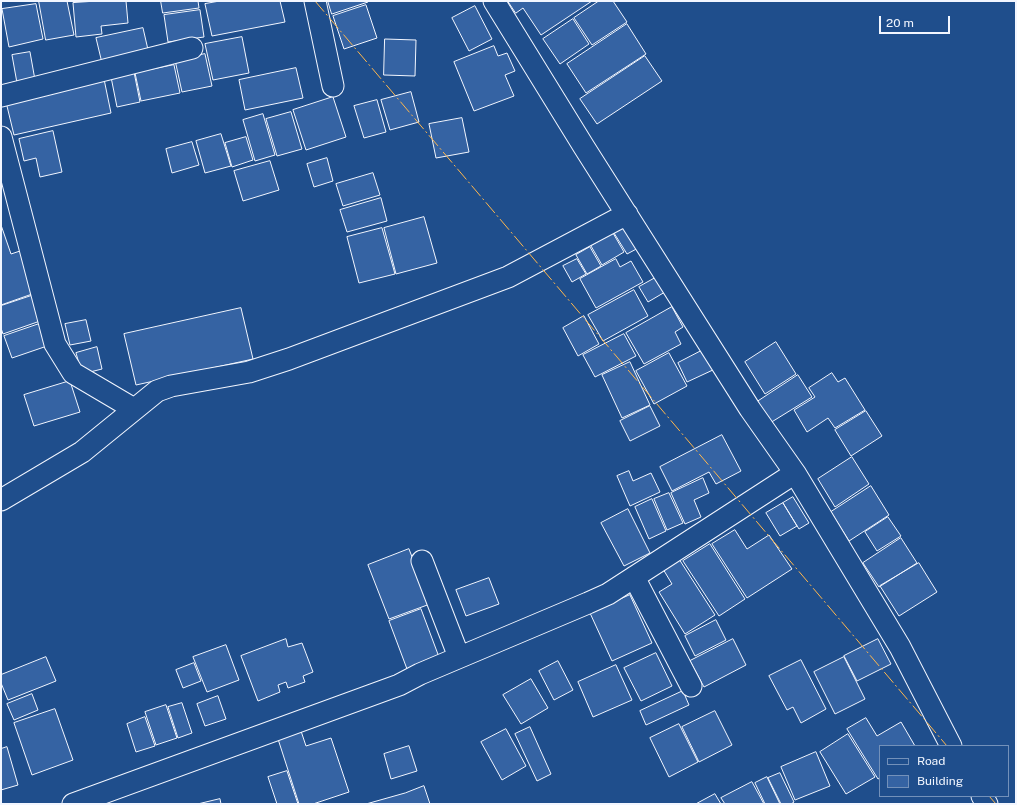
<!DOCTYPE html>
<html>
<head>
<meta charset="utf-8">
<style>
	body { margin:0 }
	#map { position:relative; width:1017px; height:805px; overflow:hidden; background:#1f4e8c; font-family:"Public Sans",sans-serif }
	canvas { display:block }
	.frame { position:absolute; inset:0; border:2px solid #f2f6ff; pointer-events:none }
	.legend { position:absolute; left:879px; top:745px; width:130px; height:52px; box-sizing:border-box; background:#1f4e8c; border:1px solid #7391ba; margin:0; padding:5px 7px; list-style:none; font-size:12px; color:#f2f6ff }
	.legend li { display:flex; align-items:center; gap:8px; height:20px }
	.legend b { width:20px; border:1px solid #7391ba }
	.scale { position:absolute; left:879px; top:16px; width:71px; height:18px; box-sizing:border-box; border:2px solid #f2f6ff; border-top:0; padding-left:5px; font-size:12px; line-height:14px; white-space:nowrap; color:#f2f6ff; -webkit-text-stroke:3px #1f4e8c; paint-order:stroke }
</style>
</head>
<body>
<div id="map">
<canvas width="1017" height="805"></canvas>
<div class="frame"></div>
<ul class="legend">
<li><b style="height:5px;background:#1f4e8c"></b>Road</li>
<li><b style="height:11px;background:#3563a3"></b>Building</li>
</ul>
<div class="scale">20 m</div>
</div>
<script>
const context = document.querySelector('canvas').getContext('2d');
context.lineJoin = 'round';
function fill(path, color) { context.fillStyle = color; context.fill(path, 'evenodd'); }
function trace(path, color, width, dash) { context.strokeStyle = color; context.lineWidth = width; context.lineCap = dash ? 'butt' : 'round'; context.setLineDash(dash || []); context.stroke(path); }
const building = new Path2D(`
	M39 1H67L74 35 46 40Z
	M97 1H126L128 23 101 26 102 34 76 37 73 3Z
	M161 1H198L199 8 163 13Z
	M220 1H280L285 22 212 36 205 4Z
	M328 1H368V2L332 14Z
	M508 1H592L541 35 523 8 516 13Z
	M599 1H613L627 22 592 45 574 18Z
	M36 4 43 39 9 47 2 9Z
	M366 5 377 38 344 49 333 16Z
	M475 6 492 39 469 51 452 18Z
	M200 10 204 37 168 42 164 15Z
	M573 19 589 44 560 64 543 39Z
	M627 24 646 54 586 93 567 64Z
	M143 28 149 54 102 63 96 38Z
	M242 37 249 73 213 80 205 44Z
	M385 39 416 40 415 76 384 75Z
	M494 46 498 56 507 53 515 71 505 75 514 96 474 111 454 62Z
	M30 52 35 80 17 83 12 55Z
	M205 54 212 86 182 92 175 60Z
	M645 56 662 81 597 124 580 99Z
	M174 65 180 93 141 101 135 73Z
	M133 67 140 102 117 107 110 72Z
	M296 68 303 98 245 110 239 80Z
	M104 79 111 113 14 135 6 102Z
	M411 92 419 122 390 130 381 100Z
	M333 97 346 137 306 150 293 110Z
	M377 100 386 132 364 138 354 106Z
	M291 112 302 149 277 156 266 119Z
	M263 114 275 155 255 161 243 120Z
	M462 118 469 152 436 158 429 124Z
	M53 131 62 172 40 177 36 158 24 161 19 139Z
	M221 134 231 166 205 173 196 141Z
	M246 137 253 160 232 167 225 143Z
	M192 142 199 165 172 173 166 149Z
	M327 158 333 181 314 187 307 164Z
	M270 161 279 190 243 201 234 171Z
	M373 173 380 195 343 206 336 184Z
	M381 198 387 221 347 232 340 210Z
	M424 217 437 263 396 274 384 228Z
	M629 224 642 246 627 254 614 233Z
	M1 225 11 254 20 251 35 293 1 305Z
	M382 228 395 274 359 283 347 237Z
	M613 233 624 252 602 265 591 246Z
	M590 247 601 266 587 274 576 255Z
	M577 259 586 274 572 282 563 266Z
	M616 259 620 267 631 261 643 282 596 308 580 279Z
	M657 277 665 292 648 302 639 287Z
	M634 290 648 316 603 341 588 315Z
	M34 295 43 320 3 334 1 328V306Z
	M672 307 683 327 675 332 681 344 644 364 626 333Z
	M241 308 253 359 136 385 124 334Z
	M584 316 599 344 578 356 563 328Z
	M86 320 91 341 70 345 65 324Z
	M42 323 50 345 12 358 4 336Z
	M624 334 636 356 595 377 583 355Z
	M776 342 796 374 765 394 745 362Z
	M97 347 102 369 82 374 76 353Z
	M705 349 715 369 687 382 678 363Z
	M669 353 687 386 654 404 636 371Z
	M630 362 650 405 622 418 602 375Z
	M832 373 838 382 845 378 865 410 835 428 828 418 807 432 794 410 815 397 809 388Z
	M798 375 812 397 770 423 757 402Z
	M70 381 80 412 34 426 24 395Z
	M650 406 660 426 630 441 620 421Z
	M866 411 882 436 851 456 835 430Z
	M722 435 741 471 716 484 709 472 672 491 660 467Z
	M852 457 869 484 835 507 818 479Z
	M629 471 633 481 651 473 660 492 630 506 617 476Z
	M703 478 709 493 694 500 701 517 685 524 671 493Z
	M871 486 889 515 849 541 831 512Z
	M669 493 683 523 667 530 654 499Z
	M793 497 809 523 799 529 783 503Z
	M652 499 666 531 649 539 635 507Z
	M783 503 797 526 780 536 766 513Z
	M628 509 650 553 624 566 601 523Z
	M888 517 901 536 877 551 865 532Z
	M735 530 747 549 769 535 792 569 747 598 712 544Z
	M901 538 917 563 879 587 863 563Z
	M710 544 745 599 719 616 683 561Z
	M409 549 430 604 389 619 368 565Z
	M679 559 715 615 685 634 659 592 672 584 663 569Z
	M919 563 937 592 899 616 880 586Z
	M489 578 499 604 466 616 456 590Z
	M630 595 652 643 612 661 590 613Z
	M421 609 439 657 407 669 389 621Z
	M716 620 726 640 695 656 685 636Z
	M286 639 288 647 302 643 313 672 303 676 305 682 288 688 286 682 278 685 280 692 258 701 241 656Z
	M733 639 746 665 704 687 690 661Z
	M878 639 891 664 857 681 844 656Z
	M226 645 239 680 207 692 193 657Z
	M656 653 672 686 641 701 624 668Z
	M46 657 56 681 8 700 1 683V675Z
	M844 657 865 699 835 714 814 672Z
	M801 660 826 709 801 723 793 707 787 710 769 676Z
	M558 661 573 690 554 700 539 671Z
	M194 663 201 681 183 688 176 670Z
	M616 665 632 700 593 717 578 682Z
	M531 679 548 708 521 724 503 695Z
	M683 691 689 705 646 725 640 711Z
	M32 694 38 710 14 720 7 704Z
	M218 696 226 719 205 726 197 704Z
	M182 703 192 733 178 738 168 707Z
	M166 705 177 738 156 745 145 712Z
	M55 709 73 760 32 775 14 723Z
	M715 711 732 745 699 762 682 727Z
	M145 717 155 746 136 752 127 724Z
	M866 718 877 736 901 722 915 746H880V778L878 779 847 729Z
	M679 724 698 762 669 777 650 738Z
	M530 727 551 774 537 781 515 734Z
	M506 729 526 766 502 780 481 742Z
	M301 731 306 746 331 738 349 792 313 804H299L278 739Z
	M848 734 875 777 846 794 820 752Z
	M409 746 417 771 391 779 384 754Z
	M7 747 18 785 1 790V749Z
	M816 752 830 786 795 800 781 767Z
	M287 771 298 804H277L268 777Z
	M780 773 794 802 791 804H781L768 778Z
	M767 777 780 804H765L755 783Z
	M752 782 764 804H725L721 798Z
	M424 786 430 804H366L405 793Z
	M715 794 721 804H696Z
	M220 799 221 804H198Z`);
fill(building, '#3563a3');
trace(building, '#f2f6ff', 1);
const street = new Path2D(`
	M315 1 333 86
	M494 1 584 147 750 409 795 473 900 647 951 746
	M1 96 192 48
	M1 137 55 344 73 373 134 409
	M1 500 82 452 157 391 171 386 249 372 289 359 508 277 627 214
	M422 561 459 657
	M634 577 691 686
	M982 796 987 804
	M73 804 399 685 420 674 588 603 608 594 795 473`);
trace(street, '#f2f6ff', 23);
trace(street, '#1f4e8c', 21);
trace(new Path2D(`
	M315 1 947 746
	M989 796 996 804`), '#ffb74d', 1, [14, 3, 2, 3]);
</script>
</body>
</html>
